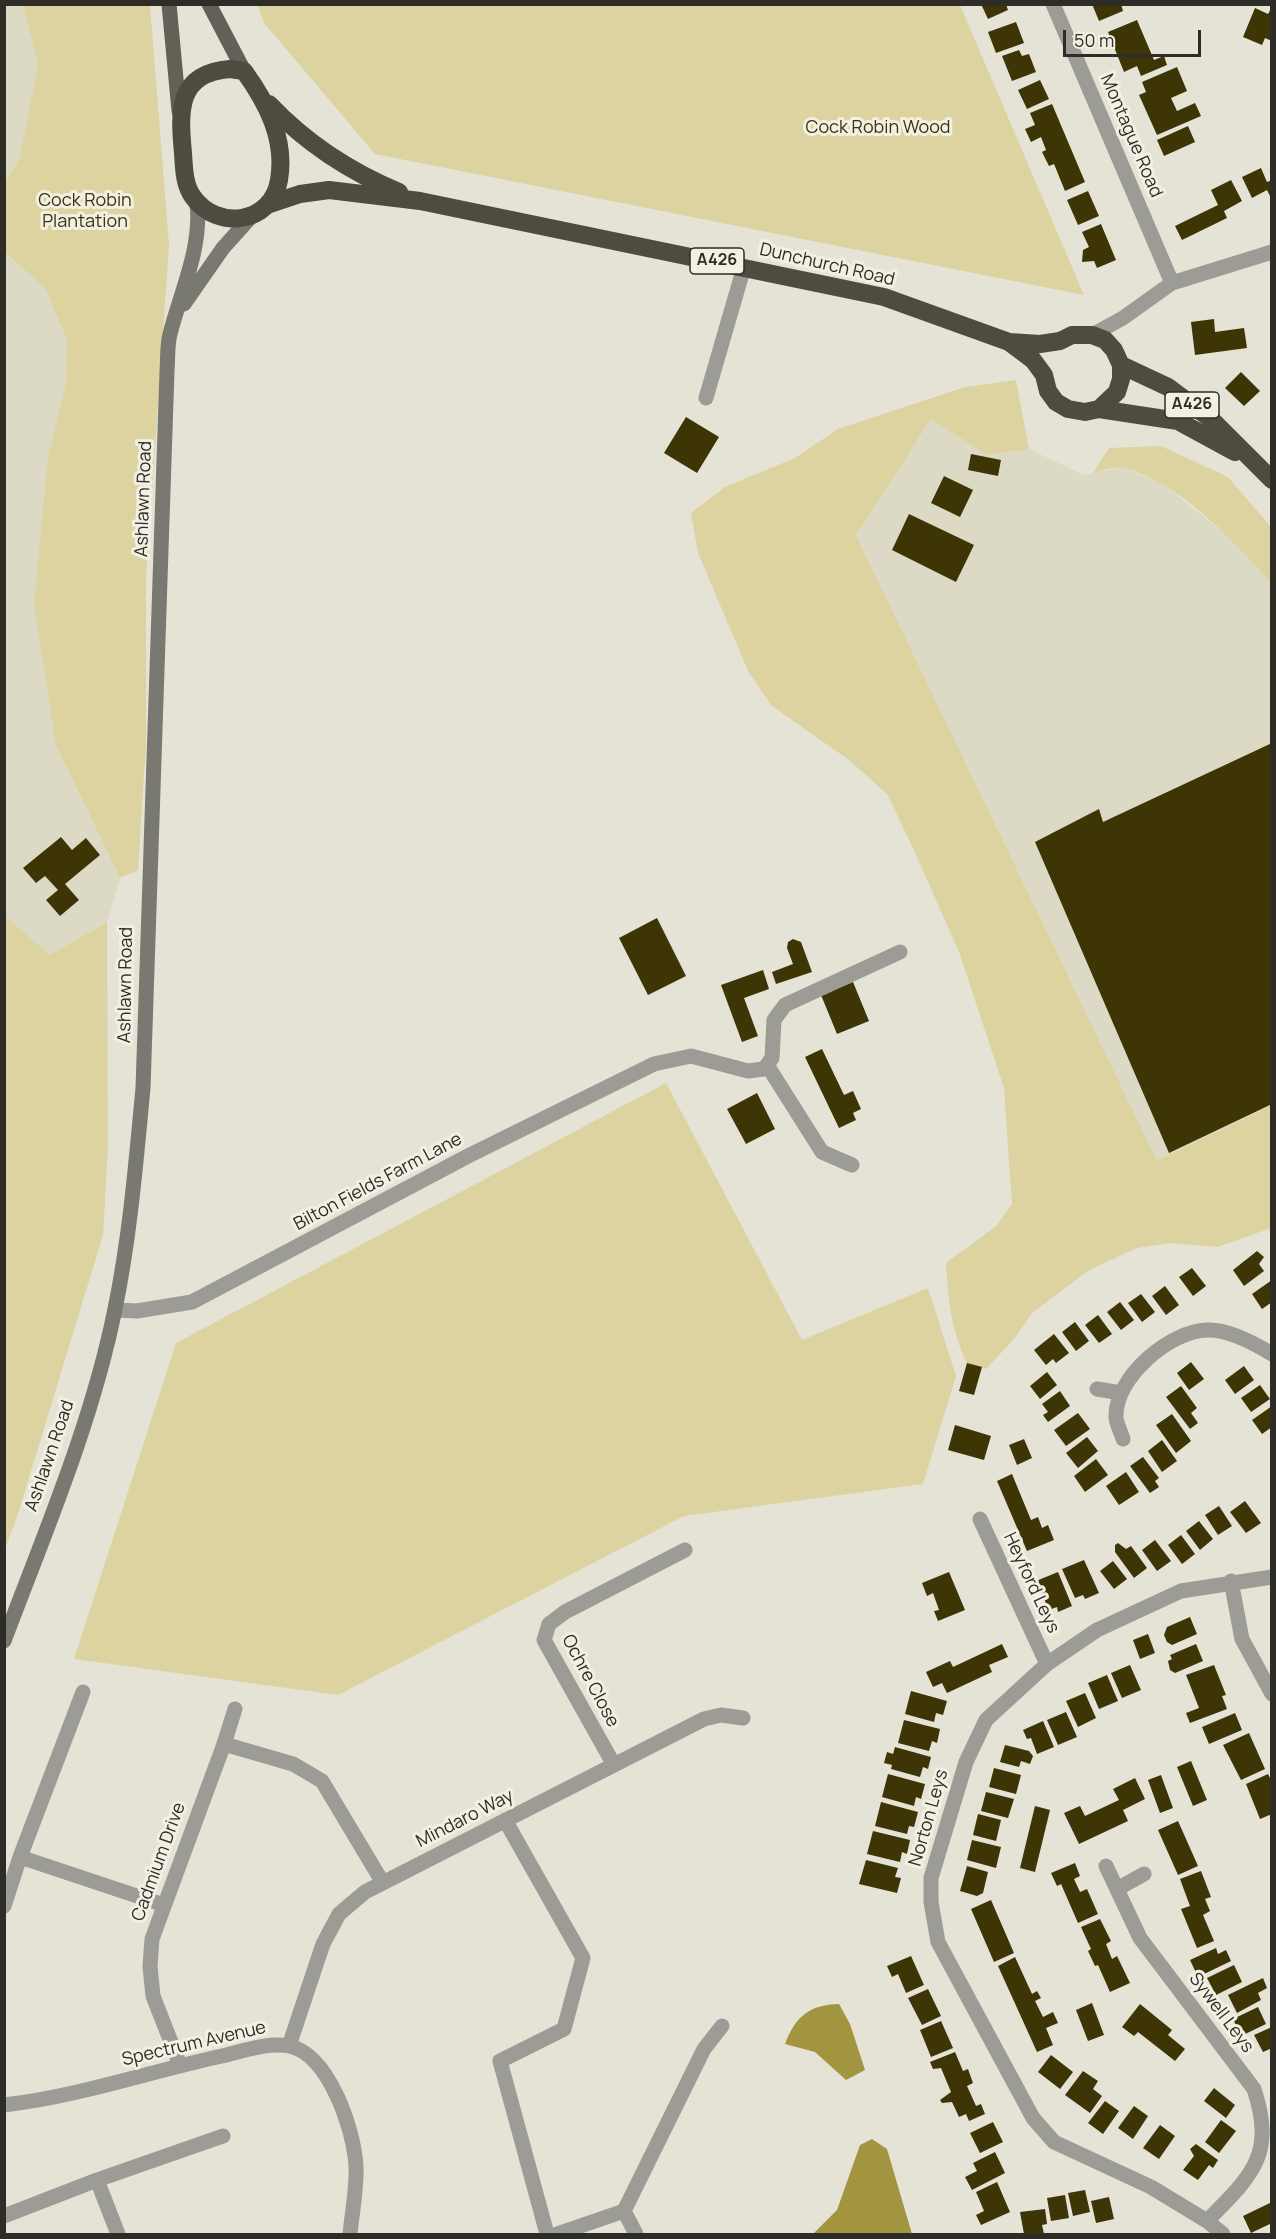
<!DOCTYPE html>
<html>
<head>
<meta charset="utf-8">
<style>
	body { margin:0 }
	#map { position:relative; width:1276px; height:2239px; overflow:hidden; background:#e5e3d6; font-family:Manrope,sans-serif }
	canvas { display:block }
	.frame { position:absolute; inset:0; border:6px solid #2d2c27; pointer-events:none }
	.scale { position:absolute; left:1063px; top:30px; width:138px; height:27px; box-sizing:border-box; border:3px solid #2d2c27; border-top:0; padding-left:8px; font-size:18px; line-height:21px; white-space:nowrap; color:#2d2c27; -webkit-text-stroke:4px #f3f0e3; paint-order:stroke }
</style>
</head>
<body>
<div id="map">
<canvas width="1276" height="2239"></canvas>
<div class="frame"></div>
<div class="scale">50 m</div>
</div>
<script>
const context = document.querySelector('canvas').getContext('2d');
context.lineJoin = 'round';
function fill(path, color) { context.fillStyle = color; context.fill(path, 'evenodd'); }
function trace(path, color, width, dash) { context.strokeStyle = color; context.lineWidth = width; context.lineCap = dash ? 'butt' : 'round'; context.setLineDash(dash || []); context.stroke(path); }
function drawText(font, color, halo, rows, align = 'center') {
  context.font = font + ' Manrope,sans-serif'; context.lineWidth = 6; context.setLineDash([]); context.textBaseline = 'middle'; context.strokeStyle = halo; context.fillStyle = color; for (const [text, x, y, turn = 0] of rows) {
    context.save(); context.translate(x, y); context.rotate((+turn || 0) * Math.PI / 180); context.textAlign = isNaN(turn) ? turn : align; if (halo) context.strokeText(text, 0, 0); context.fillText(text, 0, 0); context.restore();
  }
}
fill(new Path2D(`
	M5 5H23L38 64 20 157 5 184Z
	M4 253 45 288 67 340 66 384 48 458 56 745 120 878 107 922 50 955 5 916Z
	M931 419 987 455 1029 449 1084 475 1123 467 1163 484 1234 541 1271 583V1106L1157 1162 856 535Z`), '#dcd9c5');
fill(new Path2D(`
	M23 5H150L169 245 146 578V744L138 870 120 878 56 745 34 604 48 458 66 384 67 340 45 288 5 253V184L20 157 38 64Z
	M257 5H960L1084 295 375 154 265 24Z
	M1016 380 1029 449 987 455 931 419 856 535 1157 1161 1271 1106V1228L1218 1247 1171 1243 1137 1248 1089 1270 1032 1313 1014 1339 986 1369 967 1363C951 1331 948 1298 946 1263L996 1226 1012 1204 1004 1088 959 952 913 848 887 794 849 760 772 706 749 673 698 553 691 513 725 487 795 458 838 429 965 387Z
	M1161 446 1228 477 1271 527V583C1236 543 1178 481 1124 468 1116 466 1102 471 1093 473L1109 448Z
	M5 916 50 955 107 922 108 1146 103 1235 17 1517 5 1549Z
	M666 1083 802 1340 928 1288 956 1376 923 1484 684 1516 338 1695 74 1659 176 1343Z`), '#dcd3a1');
fill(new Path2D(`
	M839 2004 850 2024 865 2070 846 2080 815 2052 785 2044C796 2016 809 2005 839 2004Z
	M872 2139 887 2149 912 2234H813L837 2210 860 2145Z`), '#a3943f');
fill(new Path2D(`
	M981 4H1006L1008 10 988 19Z
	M1092 4H1121L1123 11 1099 21Z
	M1272 7V41L1265 38 1262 45 1243 37 1255 8 1268 14Z
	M1137 20 1154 60 1164 56 1167 65 1141 76 1137 66 1124 72 1108 32Z
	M1016 22 1024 43 996 53 988 32Z
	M1019 50 1022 56 1029 54 1036 72 1012 81 1002 56Z
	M1177 67 1187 91 1171 98 1177 111 1195 103 1201 116 1157 135 1139 95 1146 92 1142 82Z
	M1040 80 1049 99 1027 109 1018 90Z
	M1052 104 1085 182 1065 191 1054 164 1049 166 1042 152 1046 150 1041 137 1031 142 1025 129 1035 125 1030 113Z
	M1188 126 1195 142 1164 156 1157 140Z
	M1261 168 1267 182 1272 180V200L1267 190 1252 198 1242 177Z
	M1231 180 1242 201 1224 211 1227 218 1182 240 1175 226 1218 205 1211 190Z
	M1088 191 1099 216 1078 225 1067 200Z
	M1101 224 1116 260 1097 268 1094 261 1082 262 1083 250 1089 247 1082 232Z
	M1214 319 1215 332 1244 328 1247 348 1195 355 1191 322Z
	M1241 372 1260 391 1244 406 1225 388Z
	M686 417 719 437 697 473 664 453Z
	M971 454 1001 460 998 476 968 470Z
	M944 476 973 490 960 517 931 503Z
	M909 514 974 545 956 582 892 550Z
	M1272 743V1104L1169 1153 1035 842 1099 809 1103 822Z
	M61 837 72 850 86 838 100 855 65 884 79 900 60 916 46 900 58 890 45 876 36 883 23 868Z
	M657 918 686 976 648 995 619 938Z
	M793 939 801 942 812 972 776 984 772 972 793 964 787 948 788 942Z
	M763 970 769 989 744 998 758 1036 742 1042 721 985Z
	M853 982 869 1021 837 1034 821 995Z
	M822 1049 844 1095 853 1091 861 1109 853 1113 856 1120 839 1128 805 1057Z
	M757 1093 775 1129 746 1144 727 1109Z
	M1257 1251 1264 1257 1259 1264 1264 1271 1244 1286 1233 1270Z
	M1192 1268 1206 1286 1193 1296 1179 1277Z
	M1272 1280V1302L1262 1309 1252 1294Z
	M1165 1286 1179 1305 1166 1315 1152 1296Z
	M1141 1294 1155 1312 1142 1322 1128 1303Z
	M1120 1302 1134 1320 1121 1330 1107 1312Z
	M1098 1315 1112 1334 1099 1343 1085 1325Z
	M1075 1322 1089 1341 1076 1351 1062 1332Z
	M1054 1334 1069 1353 1056 1363 1053 1359 1046 1365 1034 1350Z
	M1191 1362 1204 1379 1189 1390 1177 1373Z
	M967 1363 982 1367 974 1395 959 1391Z
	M1244 1366 1254 1380 1235 1394 1225 1380Z
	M1047 1372 1057 1385 1040 1399 1030 1386Z
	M1260 1385 1270 1399 1251 1412 1241 1398Z
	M1181 1386 1197 1408 1191 1413 1198 1423 1190 1429 1166 1397Z
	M1060 1391 1070 1406 1048 1422 1043 1415 1048 1412 1042 1404Z
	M1272 1406V1427L1262 1434 1252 1420Z
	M1078 1413 1090 1429 1066 1446 1054 1430Z
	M1172 1414 1191 1441 1176 1453 1156 1425Z
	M955 1425 991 1436 984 1460 948 1450Z
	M1087 1437 1098 1451 1078 1468 1066 1453Z
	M1024 1439 1032 1458 1017 1465 1009 1445Z
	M1162 1440 1177 1461 1162 1472 1148 1451Z
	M1143 1457 1159 1478 1155 1481 1159 1487 1150 1493 1130 1466Z
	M1096 1459 1108 1475 1085 1492 1074 1476Z
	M1126 1472 1139 1492 1119 1505 1106 1486Z
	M1012 1474 1031 1520 1038 1517 1042 1528 1048 1525 1054 1540 1027 1551 997 1481Z
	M1245 1501 1261 1523 1246 1533 1230 1512Z
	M1219 1506 1232 1526 1218 1535 1205 1515Z
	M1199 1521 1213 1539 1200 1550 1186 1531Z
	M1181 1535 1195 1554 1182 1564 1168 1545Z
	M1155 1540 1171 1561 1157 1571 1142 1550Z
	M1118 1543 1126 1549 1131 1546 1147 1568 1134 1578 1115 1552V1545Z
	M1084 1560 1099 1593 1085 1599 1083 1595 1075 1598 1062 1569Z
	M1113 1561 1127 1579 1114 1589 1100 1571Z
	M949 1572 965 1610 938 1621 934 1611 939 1610 933 1593 927 1596 922 1583Z
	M1058 1572 1072 1606 1058 1612 1057 1607 1049 1610 1036 1581Z
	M1190 1617 1197 1634 1172 1645 1167 1642 1164 1635 1167 1627Z
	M1148 1634 1155 1653 1140 1659 1133 1640Z
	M1002 1644 1008 1657 989 1665 992 1672 947 1693 942 1683 933 1687 926 1672 950 1661 953 1667Z
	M1196 1644 1203 1661 1175 1673 1170 1670 1168 1661 1172 1659 1170 1655Z
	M1130 1665 1141 1690 1122 1698 1111 1673Z
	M1214 1665 1226 1695 1222 1696 1227 1709 1190 1723 1186 1713 1199 1708 1186 1675Z
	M1107 1675 1118 1701 1099 1709 1088 1683Z
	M911 1691 947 1701 943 1715 936 1713 934 1722 905 1714Z
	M1085 1693 1096 1718 1078 1727 1066 1701Z
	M1066 1712 1077 1737 1058 1745 1047 1720Z
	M1235 1713 1242 1730 1209 1744 1202 1727Z
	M904 1720 940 1729 937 1743 932 1741 929 1751 898 1743Z
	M1043 1721 1054 1747 1037 1754 1031 1738 1027 1739 1023 1730Z
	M1249 1733 1265 1769 1241 1780 1223 1745Z
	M1005 1745 1029 1751 1033 1756 1030 1764 1021 1761 1019 1767 1000 1762Z
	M895 1747 931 1757 928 1769 923 1767 920 1777 891 1769 892 1765 884 1763 887 1752 893 1754Z
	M1191 1761 1207 1800 1193 1806 1177 1767Z
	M994 1768 1021 1775 1016 1794 989 1787Z
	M888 1774 925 1784 921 1799 916 1797 914 1806 882 1797Z
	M1268 1774 1272 1782V1814L1260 1819 1246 1784Z
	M1161 1775 1173 1808 1160 1813 1148 1780Z
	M1135 1778 1145 1799 1123 1810 1128 1821 1079 1844 1064 1813 1080 1806 1085 1816 1119 1800 1113 1789Z
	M986 1792 1014 1799 1008 1818 981 1811Z
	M881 1802 918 1812 914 1827 909 1826 907 1834 875 1826Z
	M1035 1806 1050 1810 1035 1872 1020 1868Z
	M978 1814 1001 1820 996 1841 973 1835Z
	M1178 1821 1198 1866 1178 1875 1158 1830Z
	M873 1831 910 1840 907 1854 902 1852 900 1862 867 1854Z
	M972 1840 1001 1847 996 1868 967 1860Z
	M866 1860 898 1868 895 1877 901 1878 897 1893 859 1884Z
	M1075 1863 1080 1876 1074 1879 1080 1892 1087 1889 1098 1914 1078 1923 1061 1884 1057 1886 1051 1873Z
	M967 1866 988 1872 983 1893 977 1896 960 1891Z
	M1201 1871 1211 1897 1205 1899 1210 1911 1203 1915 1214 1941 1197 1948 1181 1909 1190 1906 1180 1879Z
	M991 1900 1014 1953 994 1962 971 1909Z
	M1100 1919 1111 1941 1106 1944 1112 1959 1117 1956 1130 1983 1110 1992 1098 1965 1095 1966 1088 1951 1091 1949 1081 1927Z
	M1216 1948 1218 1954 1226 1950 1231 1961 1198 1977 1190 1960Z
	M911 1956 924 1985 906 1993 898 1974 892 1977 887 1966Z
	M1015 1957 1032 1994 1037 1991 1041 1998 1035 2001 1043 2017 1053 2012 1058 2023 1046 2028 1053 2045 1037 2052 998 1966Z
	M1234 1965 1242 1982 1216 1995 1207 1978Z
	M1263 1978 1267 1988 1258 1993 1261 2000 1237 2013 1228 1995Z
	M928 1989 941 2016 922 2025 908 1998Z
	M1092 2003 1104 2035 1088 2041 1076 2010Z
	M1140 2004 1172 2030 1168 2035 1185 2049 1175 2061 1138 2032 1134 2036 1122 2027Z
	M1258 2007 1266 2024 1241 2036 1233 2019Z
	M941 2021 953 2048 931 2057 920 2030Z
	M1272 2027V2048L1263 2052 1254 2035Z
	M955 2052 963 2071 968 2069 973 2083 967 2086 976 2106 981 2104 985 2114 969 2121 966 2114 959 2117 952 2102 942 2103 940 2100 951 2092 941 2068 933 2069 930 2062Z
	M1051 2055 1073 2072 1060 2089 1038 2072Z
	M1083 2071 1098 2081 1093 2089 1102 2096 1090 2113 1065 2095Z
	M1214 2088 1235 2105 1226 2118 1204 2101Z
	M1105 2101 1119 2111 1103 2134 1088 2123Z
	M1134 2106 1148 2116 1133 2139 1118 2128Z
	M1221 2120 1236 2131 1219 2153 1205 2142Z
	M993 2122 1003 2142 980 2153 970 2133Z
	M1160 2125 1175 2136 1159 2159 1143 2148Z
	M1196 2144 1218 2160 1213 2168 1209 2165 1198 2180 1183 2170 1194 2156 1190 2149Z
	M995 2152 1005 2173 972 2190 965 2177 977 2171 973 2163Z
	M997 2182 1010 2212 981 2225 976 2215 984 2211 976 2192Z
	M1085 2190 1090 2212 1073 2216 1068 2193Z
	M1065 2195 1069 2218 1051 2221 1047 2198Z
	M1109 2197 1114 2219 1096 2223 1091 2201Z
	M1272 2202V2223L1251 2233 1243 2216Z
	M1045 2209 1047 2224 1042 2225 1044 2234H1024L1020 2212Z`), '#3d3505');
trace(new Path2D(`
	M1053 4 1172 283
	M1092 335 1123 318 1172 283 1272 252
	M706 398 744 267
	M767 1065 822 1152 852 1165
	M115 1310 137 1311 192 1302 470 1155 654 1064 691 1056 748 1071 764 1069 772 1058 774 1020 785 1005 900 952
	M1097 1389 1121 1393
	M1123 1439C1121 1432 1116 1423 1116 1417 1115 1377 1170 1331 1207 1330 1228 1329 1254 1343 1272 1354
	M980 1519 1047 1664
	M1231 1581 1242 1639 1272 1694
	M83 1692 20 1857 164 1905
	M224 1744 235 1709
	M614 1765 544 1640 549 1624 565 1612 685 1550
	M505 1820 583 1958 564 2029 500 2061 547 2234
	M1106 1866 1140 1938 1254 2089C1276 2156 1251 2176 1207 2221
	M1117 1889 1144 1874
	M4 1906 20 1857
	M289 2046 323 1944 339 1914 365 1892 704 1719 721 1715 743 1718
	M180 2065 153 1996 150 1966 152 1939 224 1744 293 1764 322 1781 383 1883
	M4 2105C80 2096 148 2072 222 2056 243 2051 268 2042 289 2046 329 2054 354 2130 356 2166 357 2188 352 2213 350 2234
	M624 2211 636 2234
	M4 2216 97 2180
	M118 2234 97 2180 223 2136
	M557 2234 624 2211 704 2049 722 2026
	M1223 2234 1207 2221 1151 2187 1054 2142 1033 2118 938 1942 931 1902V1878L966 1762 986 1720 1047 1664 1097 1630 1181 1591 1272 1577`), '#9c9b96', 15);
trace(new Path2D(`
	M184 304 223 248 250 218
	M4 1641C45 1532 92 1423 115 1309 130 1236 136 1162 143 1088L167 371C168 359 167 345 170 334 181 291 202 248 197 203`), '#7a7971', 15);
trace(new Path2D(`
	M169 4 179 111
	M209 4 244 71`), '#626057', 15);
trace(new Path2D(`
	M230 69 244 71C267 103 286 139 279 180 272 224 217 231 193 197 184 185 184 168 183 153 179 111 177 73 230 69Z
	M269 104C306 143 348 171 399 192
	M267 205 300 194 329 190 420 201 884 297 1009 342 1033 360 1044 375 1048 391 1056 402 1068 409 1085 412 1099 409 1117 392 1121 379V365L1114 350 1105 340 1092 335H1072L1060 341 1040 344 1009 342
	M1121 365 1168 387 1211 419 1272 480
	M1099 409 1178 421 1235 452`), '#4e4c41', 18);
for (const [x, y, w] of [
	[717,261,54],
	[1192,405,54]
]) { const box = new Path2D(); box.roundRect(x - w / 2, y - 13, w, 26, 4.5); context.fillStyle = '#f3f0e3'; context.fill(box); trace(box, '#2d2c27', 1.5); }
drawText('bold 16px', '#2d2c27', null, [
	["A426",717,261],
	["A426",1192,405]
]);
drawText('18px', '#39330d', '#f3f0e3', [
	["Cock Robin Wood",878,128],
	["Cock Robin",85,201],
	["Plantation",85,222]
]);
drawText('18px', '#2d2c27', '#f3f0e3', [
	["Montague Road",1131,136,67],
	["Dunchurch Road",827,265,13],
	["Ashlawn Road",144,499,-88],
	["Ashlawn Road",126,985,-89],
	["Bilton Fields Farm Lane",378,1182,-28],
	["Ashlawn Road",50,1456,-71],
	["Heyford Leys",1031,1583,65],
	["Ochre Close",590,1681,62],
	["Norton Leys",929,1818,-74],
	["Mindaro Way",465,1819,-27],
	["Cadmium Drive",159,1862,-70],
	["Sywell Leys",1221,2013,53],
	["Spectrum Avenue",194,2044,-13]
]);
</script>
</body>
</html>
